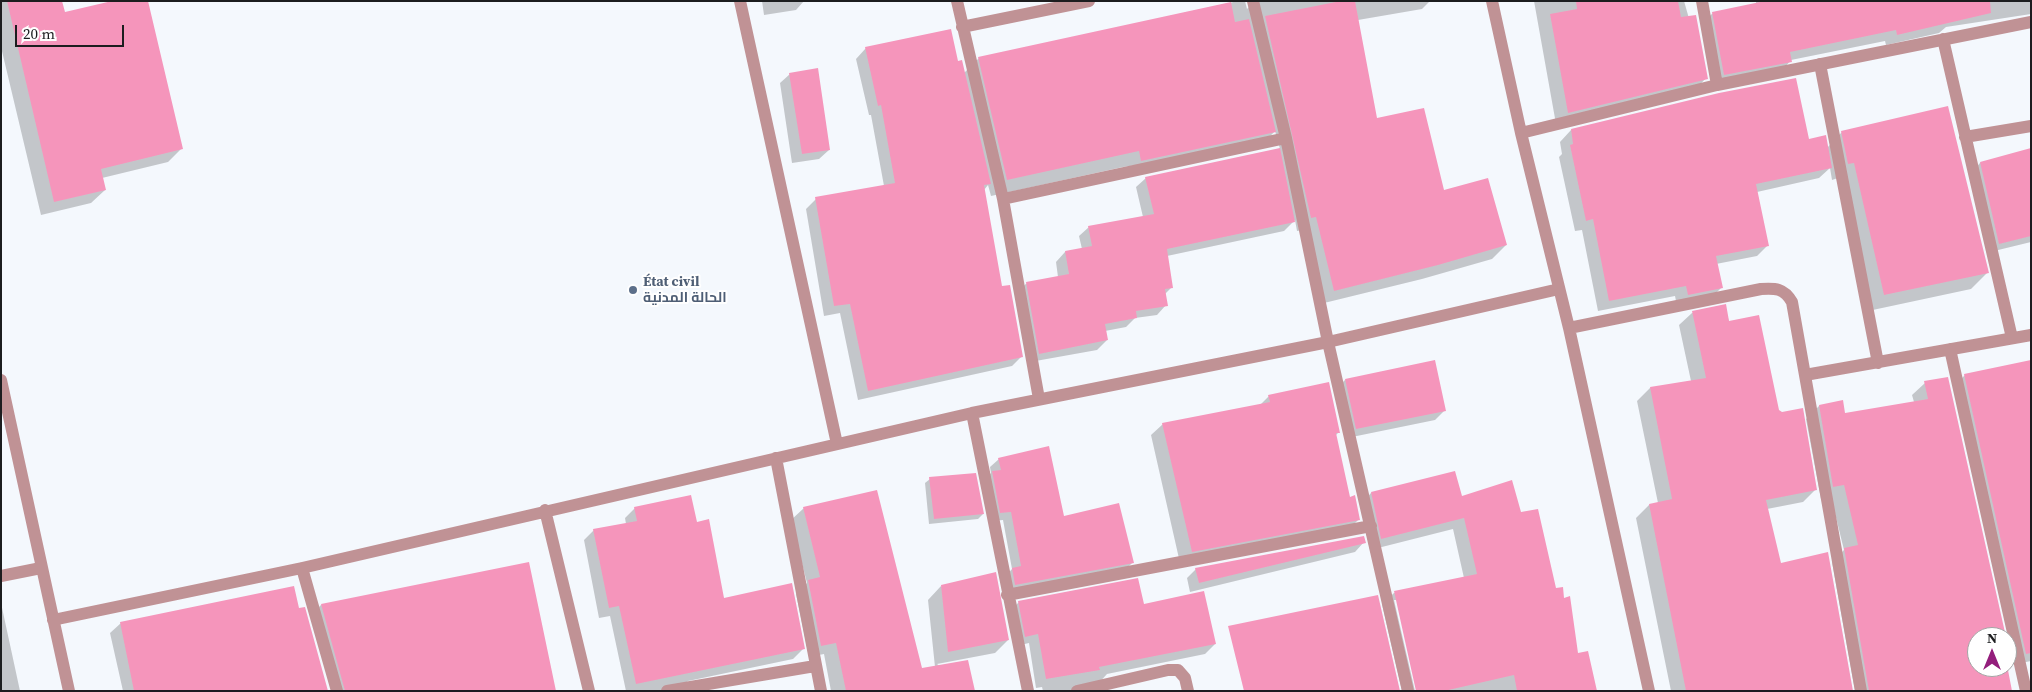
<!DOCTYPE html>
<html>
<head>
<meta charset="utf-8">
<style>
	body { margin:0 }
	#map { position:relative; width:2032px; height:692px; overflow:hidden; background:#f4f8fd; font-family:"Source Serif 4",serif }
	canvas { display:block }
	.frame { position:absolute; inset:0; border:2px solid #1c1d1f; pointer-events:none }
	.north { position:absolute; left:1967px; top:627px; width:50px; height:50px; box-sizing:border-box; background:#fff; border:1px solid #a4a5a5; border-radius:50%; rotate:0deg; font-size:14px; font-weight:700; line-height:20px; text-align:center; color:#1c1d1f }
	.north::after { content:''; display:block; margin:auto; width:18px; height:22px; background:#941e7c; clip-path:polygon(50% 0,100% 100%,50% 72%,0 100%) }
	.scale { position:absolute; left:15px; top:25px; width:109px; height:22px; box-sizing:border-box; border:2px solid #1c1d1f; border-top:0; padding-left:6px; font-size:15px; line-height:18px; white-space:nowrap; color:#1c1d1f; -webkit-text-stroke:4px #fff; paint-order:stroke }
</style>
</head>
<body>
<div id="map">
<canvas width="2032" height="692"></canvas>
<div class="frame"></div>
<div class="north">N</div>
<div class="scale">20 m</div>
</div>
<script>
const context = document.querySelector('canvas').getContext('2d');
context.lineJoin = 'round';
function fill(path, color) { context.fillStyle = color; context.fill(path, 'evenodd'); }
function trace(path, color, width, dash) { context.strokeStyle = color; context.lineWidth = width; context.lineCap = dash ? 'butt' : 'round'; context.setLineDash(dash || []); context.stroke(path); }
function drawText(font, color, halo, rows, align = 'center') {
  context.font = font + ' "Source Serif 4",Cairo,serif'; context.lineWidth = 4; context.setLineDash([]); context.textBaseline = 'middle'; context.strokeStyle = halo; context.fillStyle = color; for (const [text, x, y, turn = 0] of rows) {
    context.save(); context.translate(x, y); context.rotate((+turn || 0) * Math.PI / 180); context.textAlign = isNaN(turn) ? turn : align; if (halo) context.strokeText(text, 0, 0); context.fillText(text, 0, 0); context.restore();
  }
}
fill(new Path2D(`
	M1 1H61L64 14 181 149 168 162 102 178 105 190 91 203 41 215 1 47Z
	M762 1H804L796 10 764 15Z
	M1238 1H1245L1247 9 1255 1H1430L1422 9 1358 20 1376 119 1443 192 1506 245 1492 259 1422 279 1320 304 1302 230 1297 231 1295 220 1284 231 1167 256 1172 287 1164 295 1166 305 1157 315 1135 318 1126 327 1105 331 1107 340 1097 350 1030 362 1017 292 1027 283 1058 277 1056 262 1065 252 1082 249 1079 236 1089 227 1143 217 1136 187 1146 178 1280 149 1275 131 1259 148 1123 167 991 196 988 185 984 190 1001 288 1022 356 1012 366 858 400 840 313 824 316 806 209 816 199 884 186 871 115H869L856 59 866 48 964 73 979 58Z
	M1534 1H1684L1706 78 1695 90 1556 124Z
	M1756 1H2031V14L1946 27 1939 33 1886 45 1885 41 1791 60 1780 73 1712 86 1701 24 1713 13 1756 4Z
	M790 74 829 150 819 159 792 163 780 83Z
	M1571 130 1808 141 1827 148 1842 132 1987 273 1971 289 1868 311 1838 178 1832 180 1830 168 1819 178 1757 192 1768 245 1757 256 1716 264 1721 288 1710 299 1677 306 1675 296 1598 311 1582 230 1575 231 1559 157 1562 154 1560 142Z
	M2031 150V242L1990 252 1972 172 1980 163Z
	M1725 306 1729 322 1778 410 1816 489 1803 502 1767 509 1780 565 1851 691H1671L1636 518 1649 505 1658 503 1637 401 1650 388 1691 381 1679 325 1692 313Z
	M2031 361V661L2016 664 1954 386 1965 375Z
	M1345 380 1444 411 1435 420 1347 438 1336 389Z
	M1925 383 2004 637H1977V667H2006L2011 691H1855L1832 562 1844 550 1831 497 1821 499 1806 419 1819 406 1842 402 1844 415 1914 402 1912 395Z
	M1269 396 1339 432 1335 436 1349 498 1359 519 1347 531 1180 563 1151 435 1163 424 1259 406Z
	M999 459 1063 517 1133 562 1124 571 1007 593 1004 578 1012 569 1003 520 992 521 984 481 991 473 990 467Z
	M930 479 983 514 978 519 929 524 925 483Z
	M1371 493 1461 498 1521 513 1555 590 1577 655 1595 691H1418L1397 600H1394L1415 691H1402L1382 604 1394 593 1464 578 1453 529 1370 550 1360 505Z
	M635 508 696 523 724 599 803 649 793 659 688 681 680 688 666 691H626L610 616 599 618 584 540 594 530 626 524 625 518Z
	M804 508 921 670 935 667 928 600 941 586 1008 640 995 653 937 664 974 691H831L824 654 809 657 796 594 807 583 791 520Z
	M1364 542 1355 552 1190 592 1187 578 1196 569Z
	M528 564 554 691H333L311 615 321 605Z
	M1019 602 1143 605 1215 644 1205 654 1107 674 1097 685 1071 691H1043L1042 687 1036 688 1029 643 1016 646 1009 612Z
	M1 603 20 691H1Z
	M298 610 327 691H123L110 633 121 623Z`), '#0003');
fill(new Path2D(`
	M7 1H62L65 12 112 1H148L183 149 101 169 106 190 54 202Z
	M1341 1H1355L1377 118 1424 108 1444 190 1488 178 1507 245 1438 265 1334 291 1316 217 1311 218 1265 16Z
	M1576 1H1678L1681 17 1696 15 1708 79 1568 113 1550 14 1577 9Z
	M1765 1H1990L1991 13 1897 35 1896 30 1790 52 1792 62 1724 75 1712 12Z
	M1231 2 1235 22 1249 19 1276 132 1141 161 1139 151 1007 180 978 57Z
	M951 29 958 61 962 60 991 184 984 185 1002 286 1010 285 1023 357 868 391 850 304 834 306 815 197 895 183 881 105 878 106 865 47Z
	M818 68 830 150 802 154 789 73Z
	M1796 78 1809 139 1826 135 1832 168 1756 184 1769 246 1716 256 1723 288 1688 295 1686 286 1609 301 1593 219 1586 221 1570 145 1573 144 1571 129 1719 93Z
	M1948 106 1989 273 1884 295 1854 163 1848 164 1841 131Z
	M1280 148 1295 222 1167 249 1173 288 1165 289 1168 306 1136 311 1137 318 1105 324 1108 340 1039 354 1026 282 1069 274 1065 251 1092 246 1088 226 1154 214 1145 177Z
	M2031 148V236L1999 244 1980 162Z
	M1726 304 1729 321 1759 315 1779 410 1782 412 1803 408 1817 490 1766 500 1781 563 1828 552 1853 691H1686L1649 504 1672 499 1650 387 1706 378 1692 311Z
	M1435 360 1446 411 1356 429 1345 379Z
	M2031 360V653L2026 654 1964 374Z
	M1948 377 2006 637H1977V667H2007V665L2012 691H1869L1844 548 1858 545 1844 485 1833 487 1819 405 1843 400 1845 413 1928 399 1924 381Z
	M1329 382 1340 433H1336L1350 497 1355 495 1360 520 1192 552 1162 423 1270 402 1268 395Z
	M1049 446 1064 516 1119 503 1134 563 1015 585 1012 568 1021 566 1011 512 1000 513 992 471 1001 470 998 458Z
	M1455 471 1462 496 1512 480 1521 512 1538 509 1556 588 1563 587 1564 598 1570 596 1578 653 1588 651 1597 691H1517L1514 675 1444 691H1416L1394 591 1477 574 1464 518 1381 539 1371 492Z
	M976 473 984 514 934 519 929 477Z
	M877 490 922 668 968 660 975 691H846L836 643 821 646 808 580 820 577 803 507Z
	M691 495 697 522 709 519 724 598 792 583 805 649 636 684 619 606 609 608 593 529 637 521 634 507Z
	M1364 536 1366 543 1199 583 1195 568Z
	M529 562 556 691H345L321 604Z
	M996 572 1009 640 948 652 941 585Z
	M1138 578 1144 604 1204 591 1216 644 1099 667 1100 670 1046 679 1038 634 1025 637 1018 601Z
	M294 586 299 608 305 607 328 691H134L120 622Z
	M1378 595 1400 691H1244L1228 626Z`), '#f595bb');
trace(new Path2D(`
	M740 1 837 444
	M957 1 1003 199 1039 399
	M1253 1 1286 138 1328 342 1408 691
	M1492 1 1521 133 1569 328 1649 691
	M1702 1 1717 85
	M962 27 1089 1
	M1943 39 2012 338
	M1820 64 1878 363
	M1521 133 1717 85 2031 22
	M1965 137 2031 126
	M1003 199 1286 138
	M1569 328 1761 289C1775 288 1784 288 1792 302L1861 691
	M1950 349 2026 691
	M1805 375 2031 335
	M1 380 69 691
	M972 413 1028 691
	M776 458 821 691
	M545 510 589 691
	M302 568 337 691
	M1 576 41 568
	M1007 595 1371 526
	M53 620 302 568 972 413 1328 342 1559 289
	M667 691 815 666
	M1077 691 1168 670H1178L1185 678 1188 691`), '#c09295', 12);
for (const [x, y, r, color] of [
	[633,290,5,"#5c6f8a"]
]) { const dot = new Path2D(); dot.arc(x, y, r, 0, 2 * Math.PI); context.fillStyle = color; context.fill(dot); trace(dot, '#fff', 2); }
drawText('bold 14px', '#4e5e75', '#fff', [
	["État civil",643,282],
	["الحالة المدنية",643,298]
], 'left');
</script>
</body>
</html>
